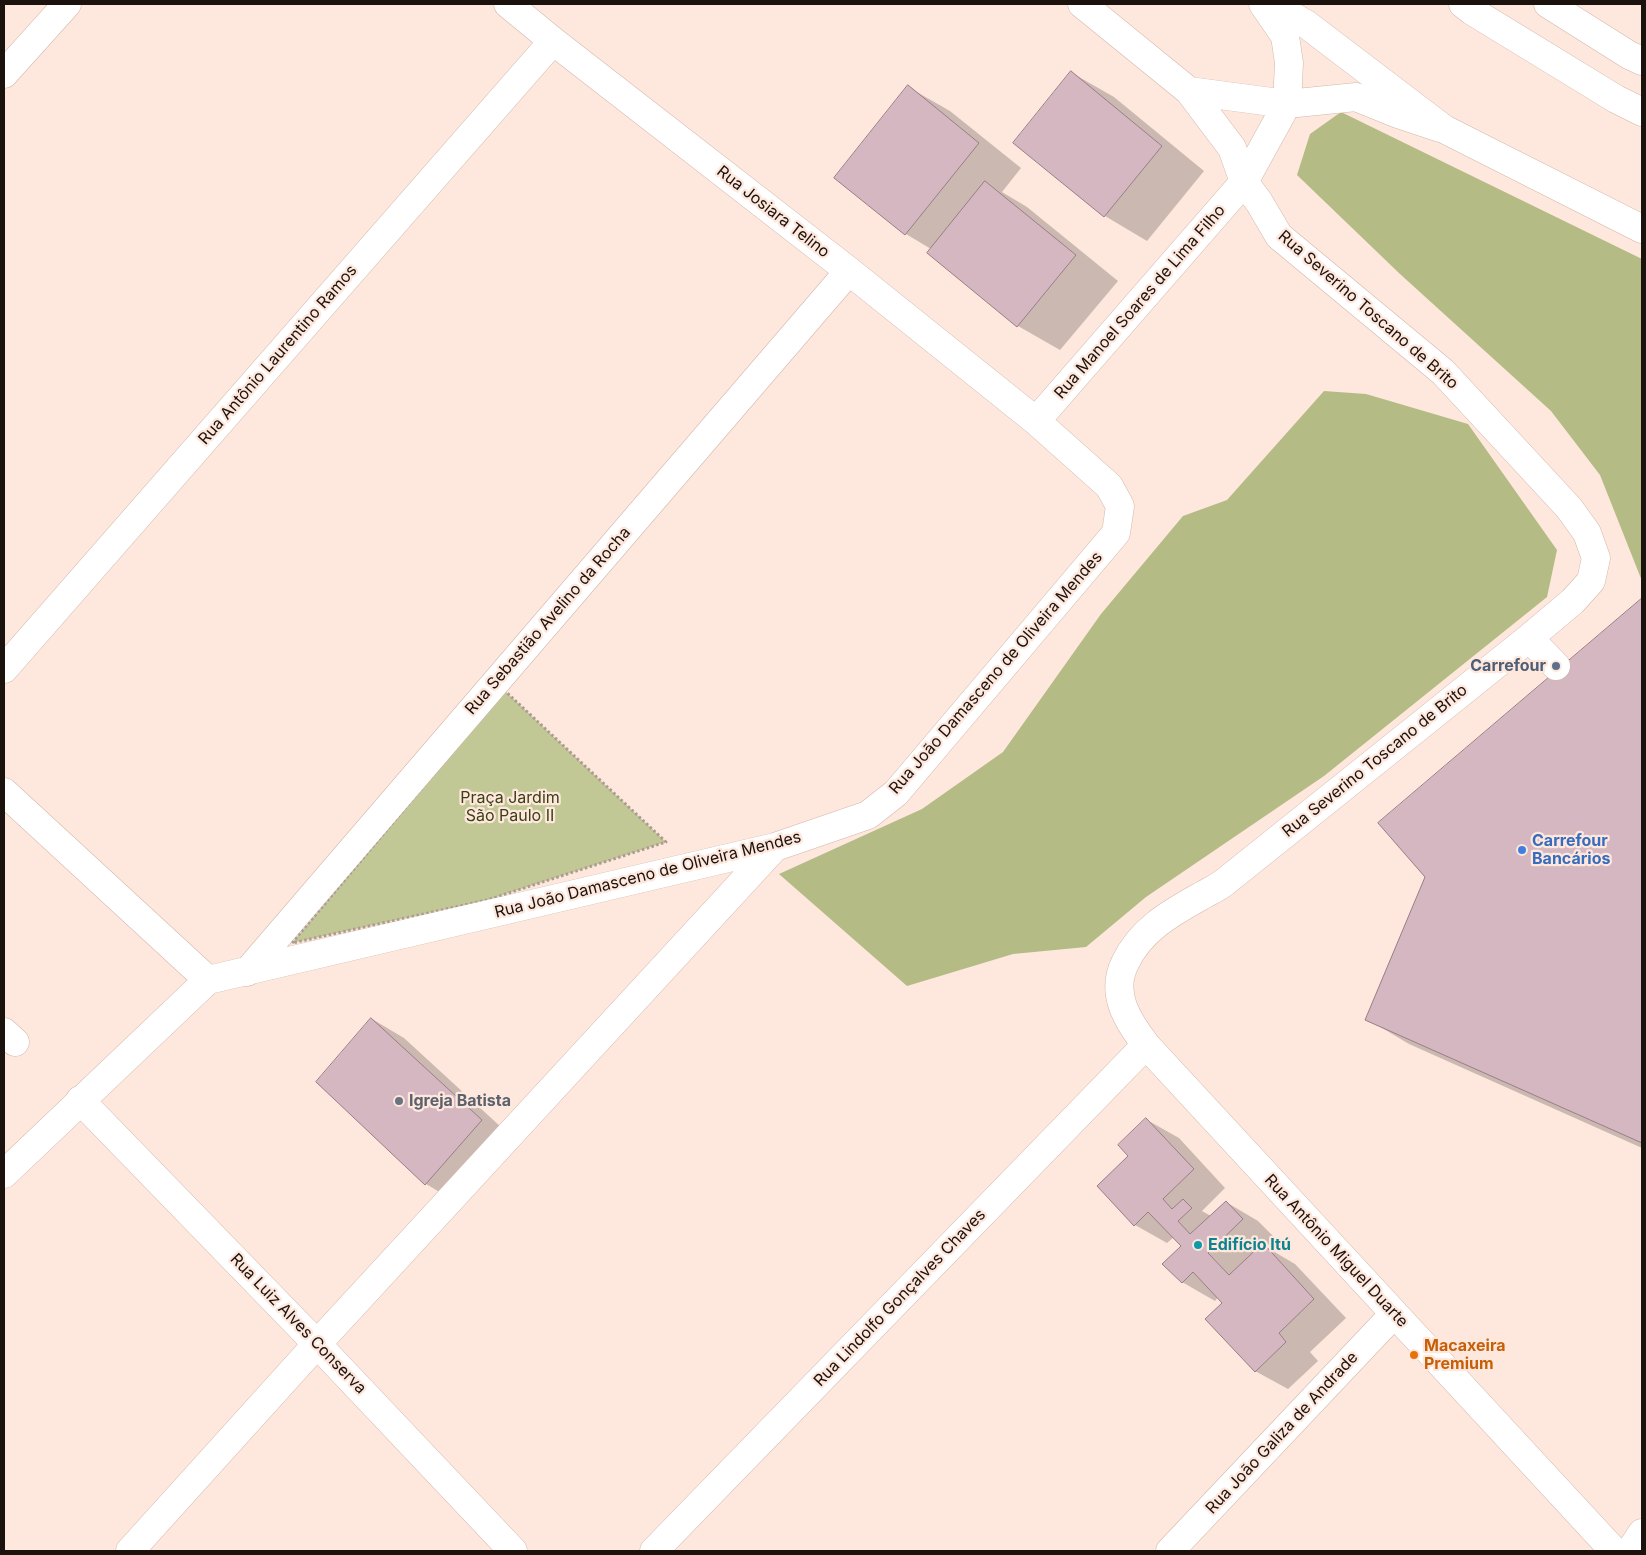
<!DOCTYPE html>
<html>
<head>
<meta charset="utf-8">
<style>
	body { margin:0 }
	#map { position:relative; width:1646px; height:1555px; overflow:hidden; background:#fee7dc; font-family:Inter,sans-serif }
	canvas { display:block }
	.frame { position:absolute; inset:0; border:5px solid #1b120d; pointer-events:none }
</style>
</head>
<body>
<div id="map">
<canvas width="1646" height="1555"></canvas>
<div class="frame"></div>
</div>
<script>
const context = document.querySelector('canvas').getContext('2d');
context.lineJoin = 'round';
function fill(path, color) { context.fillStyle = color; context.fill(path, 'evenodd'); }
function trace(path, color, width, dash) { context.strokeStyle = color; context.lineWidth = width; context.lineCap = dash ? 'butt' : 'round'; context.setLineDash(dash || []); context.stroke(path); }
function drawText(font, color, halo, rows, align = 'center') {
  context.font = font + ' Inter,sans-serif'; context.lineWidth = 4.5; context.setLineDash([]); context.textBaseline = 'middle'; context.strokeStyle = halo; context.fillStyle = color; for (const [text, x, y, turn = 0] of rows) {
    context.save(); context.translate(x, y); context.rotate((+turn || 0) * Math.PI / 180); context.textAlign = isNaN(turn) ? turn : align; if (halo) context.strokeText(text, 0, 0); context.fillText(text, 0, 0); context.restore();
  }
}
fill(new Path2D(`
	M504 690 666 842 487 900 292 943Z`), '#c1c895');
fill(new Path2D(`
	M1341 112 1642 259V581L1600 475 1551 411 1400 274 1297 175 1310 134Z
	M1324 391 1366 394 1468 424 1557 550 1547 597 1324 776 1146 897 1086 947 1013 954 907 986 779 874 922 809 1003 752 1101 614 1183 516 1227 500Z`), '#b4bb84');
fill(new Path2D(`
	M1072 73 1114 97 1204 171 1147 241 1105 216 1015 142Z
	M908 87 950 111 1021 168 1002 192 1027 207 1118 281 1060 350 1018 326 928 252 931 249 906 234 835 177Z
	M1641 600 1642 601V1148L1409 1044 1367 1019Z
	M372 1019 404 1038 514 1139 458 1203 426 1184 317 1082Z
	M1147 1120 1179 1138 1225 1188 1202 1211 1211 1216 1226 1202 1258 1221 1275 1238 1266 1247 1295 1264 1346 1318 1310 1352 1318 1361 1288 1389 1255 1371 1224 1303 1218 1297 1215 1301 1182 1282V1246L1174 1237 1167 1243 1135 1225 1130 1156Z`), '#0003');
const building = new Path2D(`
	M1071 71 1162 146 1104 217 1013 143Z
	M908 85 979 143 905 235 834 178Z
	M985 181 1076 255 1017 327 927 253Z
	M1641 599H1642V1143L1365 1020 1425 877 1378 823Z
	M371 1018 482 1120 425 1185 316 1082Z
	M1146 1118 1194 1169 1163 1199 1172 1209 1183 1199 1192 1208 1178 1221 1190 1234 1226 1201 1243 1219 1208 1253 1229 1275 1263 1243 1314 1299 1279 1333 1286 1342 1255 1372 1205 1319 1222 1303 1193 1272 1182 1283 1162 1264 1181 1246 1148 1212 1134 1226 1097 1186 1128 1156 1118 1145Z`);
fill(building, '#d4b7c0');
trace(building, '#997d86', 1);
const minor = new Path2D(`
	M1082 4 1189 91 1287 104 1356 97 1398 114 1440 128
	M4 74 67 4
	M1189 91 1232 148 1244 182 1259 202 1279 236 1443 372 1569 508 1587 533 1596 558 1591 581 1573 601 1529 638C1428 719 1327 801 1226 881 1219 887 1210 891 1203 895 1171 913 1141 929 1125 963 1110 993 1127 1020 1146 1045L1614 1551
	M1036 421 1244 182 1287 104 1289 63 1285 36 1263 4
	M1529 638 1556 666
	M4 669 553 41
	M4 792 208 980
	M247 972 849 271
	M208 980 775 847 868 815 896 793 1116 533 1120 506 1109 486 1036 421 849 271 553 41 508 4
	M4 1032 15 1042
	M80 1100 317 1344 513 1551
	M4 1174 208 980
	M130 1551 317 1344 775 847
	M654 1551 1146 1045
	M1170 1551 1394 1314`);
const major = new Path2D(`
	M1271 4 1306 24 1444 129 1642 229
	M1630 1551 1642 1533`);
const highway = new Path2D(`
	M1463 4 1472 11 1616 99 1642 112
	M1548 4 1629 55 1642 61`);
trace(minor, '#d2b7aa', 29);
trace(major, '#d2b7aa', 29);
trace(highway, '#d2b7aa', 29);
trace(new Path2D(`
	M504 690 666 842 487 900 292 943Z`), '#ad9b92', 3, [2.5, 2.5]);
trace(minor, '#fff', 28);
trace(major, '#fff', 28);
trace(highway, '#fff', 28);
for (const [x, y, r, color] of [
	[1556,666,5,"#5c6f8a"],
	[1522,850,5,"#3f7fe0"],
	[399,1101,5,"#6b7280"],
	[1198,1245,5,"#0f9aa8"],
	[1414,1355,5,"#e8710a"]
]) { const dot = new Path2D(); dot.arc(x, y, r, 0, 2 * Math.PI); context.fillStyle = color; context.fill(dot); trace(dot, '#fee7dc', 2); }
drawText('16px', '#1b120d', '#fee7dc', [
	["Rua Josiara Telino",773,212,38],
	["Rua Manoel Soares de Lima Filho",1140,302,-49],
	["Rua Severino Toscano de Brito",1368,310,41],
	["Rua Antônio Laurentino Ramos",278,355,-49],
	["Rua Sebastião Avelino da Rocha",548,621,-49],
	["Rua João Damasceno de Oliveira Mendes",996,673,-49],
	["Rua Severino Toscano de Brito",1375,761,-39],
	["Rua João Damasceno de Oliveira Mendes",648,875,-14],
	["Rua Antônio Miguel Duarte",1336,1251,47],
	["Rua Lindolfo Gonçalves Chaves",900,1298,-46],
	["Rua Luiz Alves Conserva",298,1324,46],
	["Rua João Galiza de Andrade",1282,1433,-47]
]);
drawText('bold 16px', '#4e5e75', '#fee7dc', [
	["Carrefour",1546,666]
], 'right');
drawText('16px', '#3a3f14', '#fee7dc', [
	["Praça Jardim",510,798],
	["São Paulo II",510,816]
]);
drawText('bold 16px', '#366cbe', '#fee7dc', [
	["Carrefour",1532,841],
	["Bancários",1532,859]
], 'left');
drawText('bold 16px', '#5b616d', '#fee7dc', [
	["Igreja Batista",409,1101]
], 'left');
drawText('bold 16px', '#0d838f', '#fee7dc', [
	["Edifício Itú",1208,1245]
], 'left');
drawText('bold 16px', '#c56008', '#fee7dc', [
	["Macaxeira",1424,1346],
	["Premium",1424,1364]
], 'left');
</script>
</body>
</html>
